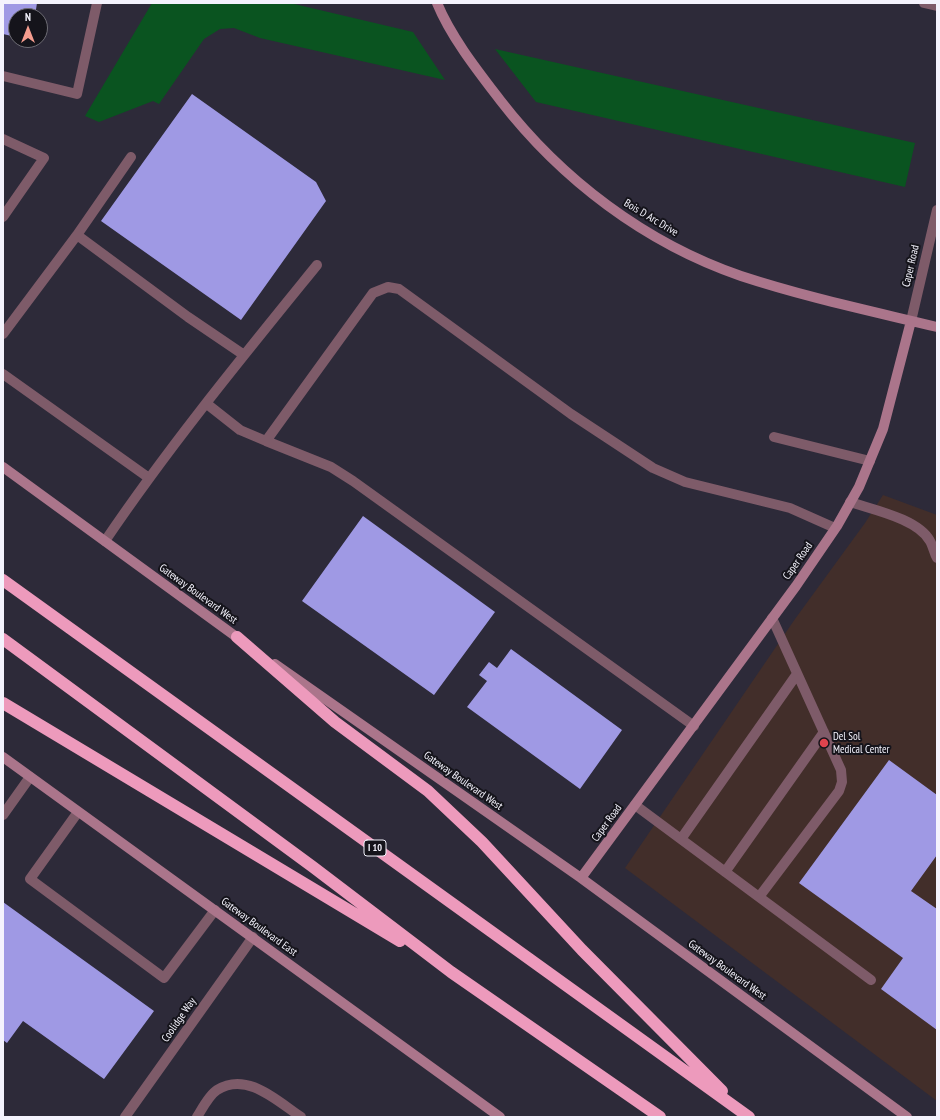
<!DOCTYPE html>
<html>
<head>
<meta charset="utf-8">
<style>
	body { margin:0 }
	#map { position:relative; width:940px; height:1120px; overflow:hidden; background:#2d2a39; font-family:"PT Sans Narrow",sans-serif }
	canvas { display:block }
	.frame { position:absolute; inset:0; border:4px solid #f4f3fd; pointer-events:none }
	.north { position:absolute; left:8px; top:8px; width:40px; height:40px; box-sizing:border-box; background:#15141b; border:1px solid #6e6d75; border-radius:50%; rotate:0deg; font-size:11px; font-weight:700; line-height:16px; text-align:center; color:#f4f3fd }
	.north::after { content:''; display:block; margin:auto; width:14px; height:18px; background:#f59d8f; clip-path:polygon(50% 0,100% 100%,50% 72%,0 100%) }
</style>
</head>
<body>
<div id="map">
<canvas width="940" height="1120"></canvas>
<div class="frame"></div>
<div class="north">N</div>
</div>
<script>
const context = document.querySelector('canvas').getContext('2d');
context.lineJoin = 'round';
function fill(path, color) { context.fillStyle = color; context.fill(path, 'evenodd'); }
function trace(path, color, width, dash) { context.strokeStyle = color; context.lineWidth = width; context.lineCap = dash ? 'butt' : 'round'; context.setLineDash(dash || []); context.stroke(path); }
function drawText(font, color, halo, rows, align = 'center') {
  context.font = font + ' "PT Sans Narrow",sans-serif'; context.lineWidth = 4; context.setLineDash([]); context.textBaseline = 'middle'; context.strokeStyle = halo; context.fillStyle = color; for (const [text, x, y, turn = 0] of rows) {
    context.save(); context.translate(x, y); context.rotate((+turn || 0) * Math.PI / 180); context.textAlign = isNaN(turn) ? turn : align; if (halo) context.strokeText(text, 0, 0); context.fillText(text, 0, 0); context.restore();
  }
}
fill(new Path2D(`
	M883 495 937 515V1101L625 868 795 619 865 523Z`), '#422e2a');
fill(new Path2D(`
	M152 3H290L413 32 445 80 260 38 234 28 220 29 204 39 159 104 153 101 99 122 85 116Z
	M495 49 915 143 905 187 536 102Z`), '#0a5420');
fill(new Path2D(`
	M3 3H37L35 16H16V37L3 34Z
	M192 94 316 182 326 201 241 320 101 221Z
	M363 516 495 612 434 695 302 601Z
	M511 649 622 730 580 789 467 707 487 681 479 675 489 662 497 668Z
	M889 760 937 795V855L911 891 937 909V1030L881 989 903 958 799 883Z
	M3 902 154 1011 104 1079 23 1021 7 1043 3 1040Z`), '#9f99e4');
trace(new Path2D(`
	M3 76 77 94 97 3
	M3 139 44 158 3 217
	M77 235 131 157
	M3 334 77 235 188 317 244 355
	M3 374 149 478
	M207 404 240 430 266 441 373 293 388 287 399 289 571 414 653 468 685 482 790 508 835 528
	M774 437 870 461
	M266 441 331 467 353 481 694 726
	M850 502C874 510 918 519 930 541 933 546 934 553 937 558
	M105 541C170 445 244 355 317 265
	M635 805 759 897 839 791 842 782 841 770 772 618
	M78 812 30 879 164 978 215 910
	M3 815 30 777
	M681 839 797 674
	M725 872 824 732
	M759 897 871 980
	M197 1117C202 1109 209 1095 217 1090 247 1071 277 1101 301 1117`), '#7e5b69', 10);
trace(new Path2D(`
	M924 3 937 6
	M911 321 937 210
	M125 1117 253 937`), '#7e5b69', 10);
trace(new Path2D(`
	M437 3C451 37 477 70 500 100 561 179 645 243 741 276 805 297 871 311 937 327
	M3 467 242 641
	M275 664 581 878 907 1117
	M3 757 500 1117
	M581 878 796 586 837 526 859 487 883 429 911 321`), '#ab758b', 10);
trace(new Path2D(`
	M3 580 749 1117
	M237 637 335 722 428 791 482 842 582 950 722 1091
	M3 639 313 867 451 972 660 1117
	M3 703 400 941`), '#ed9abc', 12);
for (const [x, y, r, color] of [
	[824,743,5,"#e0444e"]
]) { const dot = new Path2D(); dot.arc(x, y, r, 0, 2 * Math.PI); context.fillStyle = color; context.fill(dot); trace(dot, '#15141b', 1.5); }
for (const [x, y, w] of [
	[375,848,22]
]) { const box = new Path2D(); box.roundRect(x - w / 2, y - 8, w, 16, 3); context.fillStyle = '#15141b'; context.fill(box); trace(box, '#f4f3fd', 1); }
drawText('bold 10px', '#f4f3fd', null, [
	["I 10",375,848]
]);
drawText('11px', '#f4f3fd', '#15141b', [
	["Bois D Arc Drive",651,218,31],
	["Caper Road",911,266,-77],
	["Caper Road",798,561,-55],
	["Gateway Boulevard West",198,594,36],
	["Gateway Boulevard West",463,781,35],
	["Caper Road",607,823,-54],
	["Gateway Boulevard East",259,927,36],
	["Gateway Boulevard West",727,970,36],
	["Coolidge Way",179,1020,-55]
]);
drawText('11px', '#f4f3fd', '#15141b', [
	["Del Sol",833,737],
	["Medical Center",833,750]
], 'left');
</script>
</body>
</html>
